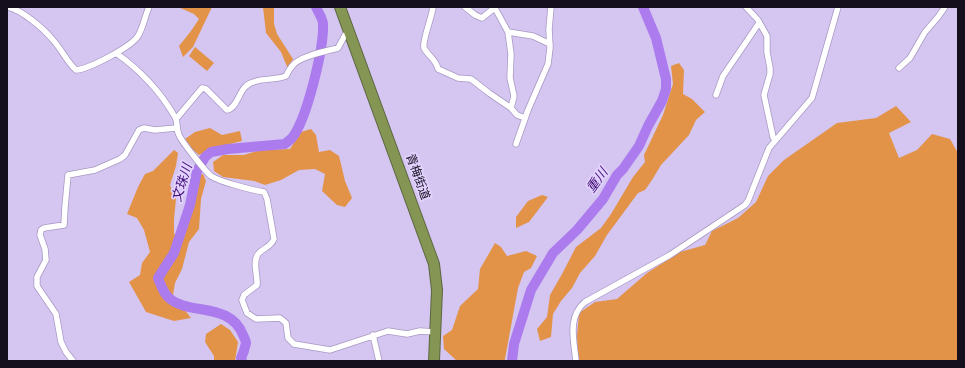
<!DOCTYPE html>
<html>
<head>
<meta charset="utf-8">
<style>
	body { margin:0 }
	#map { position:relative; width:965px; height:368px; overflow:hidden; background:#d5c5f1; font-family:"Titillium Web",sans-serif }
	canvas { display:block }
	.frame { position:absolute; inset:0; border:8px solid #140e1d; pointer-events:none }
</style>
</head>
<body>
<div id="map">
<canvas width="965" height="368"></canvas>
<div class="frame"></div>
</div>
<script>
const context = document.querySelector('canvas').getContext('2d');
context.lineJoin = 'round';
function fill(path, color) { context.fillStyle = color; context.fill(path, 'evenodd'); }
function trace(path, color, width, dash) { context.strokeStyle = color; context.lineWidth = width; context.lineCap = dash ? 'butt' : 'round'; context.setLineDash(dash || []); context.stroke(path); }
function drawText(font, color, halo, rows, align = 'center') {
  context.font = font + ' "Titillium Web","Noto Sans JP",sans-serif'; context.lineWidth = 3.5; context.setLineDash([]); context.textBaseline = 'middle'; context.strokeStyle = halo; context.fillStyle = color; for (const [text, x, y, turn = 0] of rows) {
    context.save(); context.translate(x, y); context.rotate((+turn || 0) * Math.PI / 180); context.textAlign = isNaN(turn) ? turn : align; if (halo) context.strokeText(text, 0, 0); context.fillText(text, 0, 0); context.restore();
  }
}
fill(new Path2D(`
	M178 7H212L193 47 183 57 179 46 191 31 199 19 194 14Z
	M263 7H274V24L277 34 293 59 288 69 281 52 266 33Z
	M195 47 214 63 207 71 189 56Z
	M679 63 684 70 683 94 692 99 705 112 696 120 689 135 661 165 652 180 645 190 638 193 607 235 595 256 580 273 572 288 561 301 553 314 551 337 540 341 537 329 547 317 550 295 562 274 576 247 601 228 611 214 633 177 645 162 644 155 663 115 673 84 671 66Z
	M896 106 911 122 889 133 899 158 917 150 932 134 950 139 958 153V361H578L577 336 579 313 595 302 617 299 647 273 680 252 705 245 712 231 738 218 756 202 768 176 784 160 837 123 876 118Z
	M210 128 222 135 240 131 242 141 218 147 199 155 192 149 185 139 195 132Z
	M311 129 316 135 319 152 330 150 339 156 345 181 352 198 345 207 337 205 322 191 325 174 315 169 299 170 281 180 265 185 254 181 223 177 214 171 213 162 223 155H244L260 150 290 149 301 132Z
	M174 150 178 153 176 166 170 185 176 199 174 219V234L184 233 200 175 203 174 206 181 201 199 199 229 189 242 182 269 175 283 173 295 191 318 174 321 146 312 129 282 140 275 142 263 150 252 144 230 137 218 127 214 138 187 145 174 153 171Z
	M542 195 548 197 529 222 516 228V217L528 201Z
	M495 243 501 247 507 256 526 251 537 256 531 268 524 272 518 288 505 359 504 361H457L444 349 443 336 452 330 460 306 478 289 480 269Z
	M221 324 230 330 238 342 235 361H214V356L205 342 206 334Z`), '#e29348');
trace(new Path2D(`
	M242 361 241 358C243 354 245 348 246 343 246 341 244 337 243 335 230 301 187 316 168 297 163 292 161 285 158 278L174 253 190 205 197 171 205 157 211 152 228 149 285 144C287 142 290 140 292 138 307 119 324 48 323 24 323 19 318 12 316 7
	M512 361 514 344 531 290 553 253 577 230 603 199 617 175 623 169 639 146 648 126 662 101 666 89V79L656 38 643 7`), '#ac7bed', 10);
const street = new Path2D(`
	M8 7C22 10 44 29 53 40 62 50 67 62 76 70 89 69 131 47 138 36 143 28 145 16 149 7
	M433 7C432 17 422 41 424 48 428 56 436 59 438 69L458 78 471 79 489 93 511 108 517 115 525 118
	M465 7 475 15 482 18 493 9 496 10 508 32 533 36 550 44
	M746 7 758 20 767 36V52L770 68V74L764 95 773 137 775 140
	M508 32 511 54 510 78 514 96 511 108
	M116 53C140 70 160 91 175 117 178 122 176 129 179 135 182 142 205 171 211 176 220 182 252 190 264 192L267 199 274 239C270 248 264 247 258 254 252 262 258 276 257 285L244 295 242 300 247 313 256 319 280 318 286 323 288 338 294 344 330 350 388 331 407 334 420 331 436 332
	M899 68 910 58 925 32 938 17 945 7
	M716 95 723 76 759 23
	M176 119 202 88 206 89 227 110C236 109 239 92 246 86 257 77 274 81 286 76 288 72 290 68 293 65 300 56 327 51 338 48L345 35 349 32
	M516 144 528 110 548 64 550 48 549 29 551 7
	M373 335 379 361
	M73 361 66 352 61 342 56 314 37 286V277L46 260 45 249 40 235 41 230 44 228 64 225 65 207 68 175 95 170 120 159 125 155 139 130 144 128 155 130 176 128
	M576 361C574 341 567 317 585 302L670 255 745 205 748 201 769 148 812 98 838 7`);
const highway = new Path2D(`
	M340 7 434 264 437 290 434 361`);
trace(street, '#a898c3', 7);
trace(highway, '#5d6641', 12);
trace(street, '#fff', 5.5);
trace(highway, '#849554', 10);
drawText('12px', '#140e1d', '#e2d2ff', [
	["青梅街道",417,177,70]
]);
drawText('italic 13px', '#471278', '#e2d2ff', [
	["重川",598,181,-54],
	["文珠川",183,183,-73]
]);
</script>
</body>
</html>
